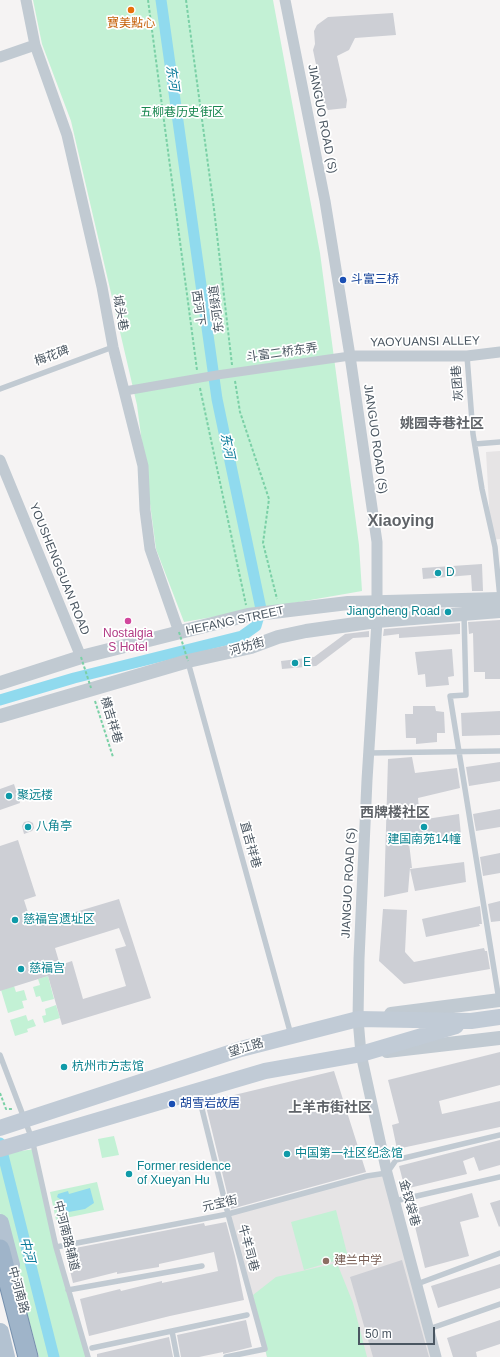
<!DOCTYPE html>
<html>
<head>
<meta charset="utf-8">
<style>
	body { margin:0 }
	#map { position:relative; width:500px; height:1357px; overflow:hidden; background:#f5f3f3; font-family:Arial,sans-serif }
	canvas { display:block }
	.scale { position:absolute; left:358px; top:1327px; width:77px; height:18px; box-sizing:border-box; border:2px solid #4a5661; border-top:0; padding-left:5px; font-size:12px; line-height:14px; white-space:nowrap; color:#4a5661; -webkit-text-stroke:3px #fff; paint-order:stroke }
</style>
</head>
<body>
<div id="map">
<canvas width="500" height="1357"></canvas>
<div class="scale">50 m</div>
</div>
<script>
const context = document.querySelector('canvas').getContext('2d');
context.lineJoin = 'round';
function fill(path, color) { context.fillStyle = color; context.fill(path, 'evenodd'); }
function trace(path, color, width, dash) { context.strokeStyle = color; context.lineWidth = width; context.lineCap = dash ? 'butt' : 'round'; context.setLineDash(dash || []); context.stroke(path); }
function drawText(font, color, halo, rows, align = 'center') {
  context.font = font + ' Arial,"Noto Sans SC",sans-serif'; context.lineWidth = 3.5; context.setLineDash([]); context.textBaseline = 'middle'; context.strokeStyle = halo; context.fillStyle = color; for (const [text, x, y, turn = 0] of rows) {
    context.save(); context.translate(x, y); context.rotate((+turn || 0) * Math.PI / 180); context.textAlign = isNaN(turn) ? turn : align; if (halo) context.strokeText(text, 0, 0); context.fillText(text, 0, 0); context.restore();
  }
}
fill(new Path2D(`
	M500 451V539L491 540 486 452Z
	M387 1173 436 1357H267L229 1215Z`), '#e6e4e5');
fill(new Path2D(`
	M33 0H273L320 253 359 545 362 591 184 622 156 549 137 405 71 121 42 44Z
	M48 976 54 999 42 1002 40 996 36 997 33 987 40 985 38 979Z
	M14 986 16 992 24 990 27 1000 22 1001 24 1008 8 1013 1 990Z
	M56 1005 60 1018 44 1023 42 1016 46 1015 45 1009Z
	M26 1015 28 1021 33 1019 36 1026 27 1029 28 1032 15 1036 10 1020Z
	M114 1136 119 1155 102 1158 98 1139Z
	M35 1149 56 1247 88 1357H56L6 1153Z
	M0 1157H1L50 1357H39L0 1213Z
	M97 1182 104 1210 56 1220 50 1192Z
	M336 1210 348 1257 304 1270 291 1222Z
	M337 1263 353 1303 367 1357H267L253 1295 276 1277Z`), '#c3f1d5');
fill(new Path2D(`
	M90 1188 94 1203 85 1209 63 1213V1201L57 1197 58 1194 68 1191 69 1194Z`), '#90daee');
trace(new Path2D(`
	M0 700 74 678 242 636 256 626 261 609 217 399 161 0
	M0 1143 54 1357`), '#90daee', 11);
fill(new Path2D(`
	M393 13 396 35 355 38 349 50 337 56 347 100 346 108 328 110 324 103 313 50 315 44 314 31 317 25 328 17Z
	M482 564 483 591H472L471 575 423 579 422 568Z
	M500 620V679H485V672H474L473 633 469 634 468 622Z
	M460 623V634L399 638V634L383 636 384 629Z
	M369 631V637L353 638 316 666 282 669 281 661 314 657 345 634Z
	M452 649 454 676 448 677 449 685 426 687 425 674 418 675 415 652Z
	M413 706H435L436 711 444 712 445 733H437V742L416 744V738H406L405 714H413Z
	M500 711V735L462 736 461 713Z
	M412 757 415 773 457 768 460 788 418 798 420 820 459 814 461 835 409 843 412 868H410L408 892 384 897 388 759Z
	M500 762V781L469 786 466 767Z
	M14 784 20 803 0 810V789Z
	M500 809V827L476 831 473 814Z
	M29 821 33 823 34 828 32 831 24 834 22 826 24 822Z
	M18 840 36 896 24 900 32 925 119 899 151 998 62 1025 48 976 0 991V846ZM119 928 126 946 115 949 126 986 83 999 72 961 60 965 55 948Z
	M500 853V873L483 876 480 857Z
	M464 862 466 882 415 891 410 869Z
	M500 901V921L491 922 488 904Z
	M480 906 482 924H479L480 926 426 937 422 919Z
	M383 909 407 910 405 952 414 962 484 948 485 951H487L490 969 404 984 379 961Z
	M500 1052V1085L439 1101 442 1114 500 1101V1127L397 1149 392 1125 399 1123 388 1080Z
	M334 1071 366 1172 231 1209 205 1102Z
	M500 1140V1165L479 1171 474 1157 463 1161 467 1174 405 1189 399 1166Z
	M472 1193 479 1217 460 1222 469 1256 425 1268 411 1210Z
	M500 1200V1226L499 1227 490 1203Z
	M226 1222 235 1256 244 1300 170 1316 89 1336 80 1299 120 1289 121 1291 162 1281V1283L218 1271 214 1252 159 1264V1267L117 1274V1272L73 1283 65 1250 204 1223 205 1226Z
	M402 1260 429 1357H373L350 1277Z
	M500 1264V1288L438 1308 431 1286Z
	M246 1320 252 1347 223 1354V1352L199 1357H181L177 1335Z
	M500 1320V1344L476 1352 477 1357H453L447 1338Z
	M169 1337 173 1357H97V1354Z`), '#cdcfd5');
const trunk = new Path2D(`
	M0 1249 28 1357`);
trace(trunk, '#7690ad', 21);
trace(new Path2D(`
	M148 0 197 370
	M186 0 214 209 232 365
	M235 381 240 412 269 499 263 543 277 599
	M200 388 246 605
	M95 701 113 757
	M0 1093 6 1109H13`), '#7ad0a6', 2, [3, 2]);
trace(new Path2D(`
	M467 356 473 434 482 489 495 547 500 598
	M0 389 113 347
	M475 444 500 442
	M464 614 466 695 450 696 499 1000
	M188 662 291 1035
	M369 753 500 751
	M0 1055 32 1139 56 1247 88 1357
	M198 1093 228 1214 265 1349 226 1357
	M395 1201 500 1177
	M56 1247 228 1214 367 1176 387 1173 396 1160 500 1135
	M417 1284 500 1253
	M68 1290 202 1266
	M429 1329 500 1304
	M172 1331 177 1357
	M92 1348 247 1315`), '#c1cad2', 5.5);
trace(new Path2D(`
	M125 391 217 375 350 356`), '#c1cad2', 9);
trace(new Path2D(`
	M26 0 35 45 67 135 102 287 113 347 143 466 145 510 150 549 179 632
	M285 0 325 201 350 356 377 542V621L367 780 359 959 358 1019 361 1054 387 1173 436 1357
	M0 57 35 45
	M350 356H467L500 352
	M0 460 81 657`), '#c1cad2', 11);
trace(new Path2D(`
	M0 683 81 657 248 615 348 603 500 599
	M0 716 188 661 251 647 278 637 306 631 377 621 500 611
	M391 1014 500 1000
	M387 1051 500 1038`), '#c1cad2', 14);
trace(new Path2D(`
	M0 1128 241 1049 358 1019 471 1021 500 1017
	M0 1149 265 1071 361 1054 456 1026`), '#c1cbd6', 16);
trace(new Path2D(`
	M0 1223 11 1265
	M0 1332 6 1357`), '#b3c2d1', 18);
trace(trunk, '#9fb4c9', 19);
trace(new Path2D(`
	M179 632 188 661
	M81 657 91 688`), '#7ad0a6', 2, [3, 2]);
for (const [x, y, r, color] of [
	[131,10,4,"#e8710a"],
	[343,280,4,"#1a4fb4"],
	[438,573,4,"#0f9aa8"],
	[448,612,4,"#0f9aa8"],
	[128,621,4,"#d1479c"],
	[295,663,4,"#0f9aa8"],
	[9,796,4,"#0f9aa8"],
	[28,827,4,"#0f9aa8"],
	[424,827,4,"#0f9aa8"],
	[15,920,4,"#0f9aa8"],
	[21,969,4,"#0f9aa8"],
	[64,1067,4,"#0f9aa8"],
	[172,1104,4,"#1a4fb4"],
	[287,1154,4,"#0f9aa8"],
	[129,1174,4,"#0f9aa8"],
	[326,1261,4,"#8d6e63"]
]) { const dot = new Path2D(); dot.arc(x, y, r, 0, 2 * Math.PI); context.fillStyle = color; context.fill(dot); trace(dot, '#fff', 1.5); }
drawText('12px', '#c56008', '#fff', [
	["寶美點心",131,24]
]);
drawText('12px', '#17864f', '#fff', [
	["五柳巷历史街区",182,113]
]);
drawText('12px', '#4a5661', '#fff', [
	["JIANGUO ROAD (S)",322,119,79],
	["西河下",198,308,82],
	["东河绿道",217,309,-97],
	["城头巷",120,313,80],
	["YAOYUANSI ALLEY",425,342,-1],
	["斗富二桥东弄",282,353,-8],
	["梅花碑",52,356,-20],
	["灰团巷",458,383,-95],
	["JIANGUO ROAD (S)",375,439,82],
	["YOUSHENGGUAN ROAD",59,569,68],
	["HEFANG STREET",235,621,-12],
	["河坊街",247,647,-16],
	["横吉祥巷",111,720,73],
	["直吉祥巷",250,845,74],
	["JIANGUO ROAD (S)",349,883,-87],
	["望江路",246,1048,-17],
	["金钗袋巷",409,1203,75],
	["元宝街",220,1204,-13],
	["中河南路辅道",66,1236,76],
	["牛羊司巷",248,1248,75],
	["中河南路",18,1290,75]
]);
drawText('12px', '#164399', '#fff', [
	["斗富三桥",351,280],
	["胡雪岩故居",180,1104]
], 'left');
drawText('12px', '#0d838f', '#fff', [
	["D",446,573],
	["Jiangcheng Road",440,612,"right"],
	["E",303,663],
	["聚远楼",17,796],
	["八角亭",36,827],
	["建国南苑14幢",424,840,"center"],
	["慈福宫遗址区",23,920],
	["慈福宫",29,969],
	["杭州市方志馆",72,1067],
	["中国第一社区纪念馆",295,1154],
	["Former residence",137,1167],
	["of Xueyan Hu",137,1181]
], 'left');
drawText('12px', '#b23c85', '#fff', [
	["Nostalgia",128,634],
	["S Hotel",128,648]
]);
drawText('12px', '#785e54', '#fff', [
	["建兰中学",334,1261]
], 'left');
drawText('italic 13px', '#0c7c9b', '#fff', [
	["东河",172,78,82],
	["东河",227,446,78],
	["中河",27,1250,76]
]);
drawText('bold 14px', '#5f6368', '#fff', [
	["姚园寺巷社区",442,424],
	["西牌楼社区",395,813],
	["上羊市街社区",330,1108]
]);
drawText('bold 16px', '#5f6368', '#fff', [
	["Xiaoying",401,522]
]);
</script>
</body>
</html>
